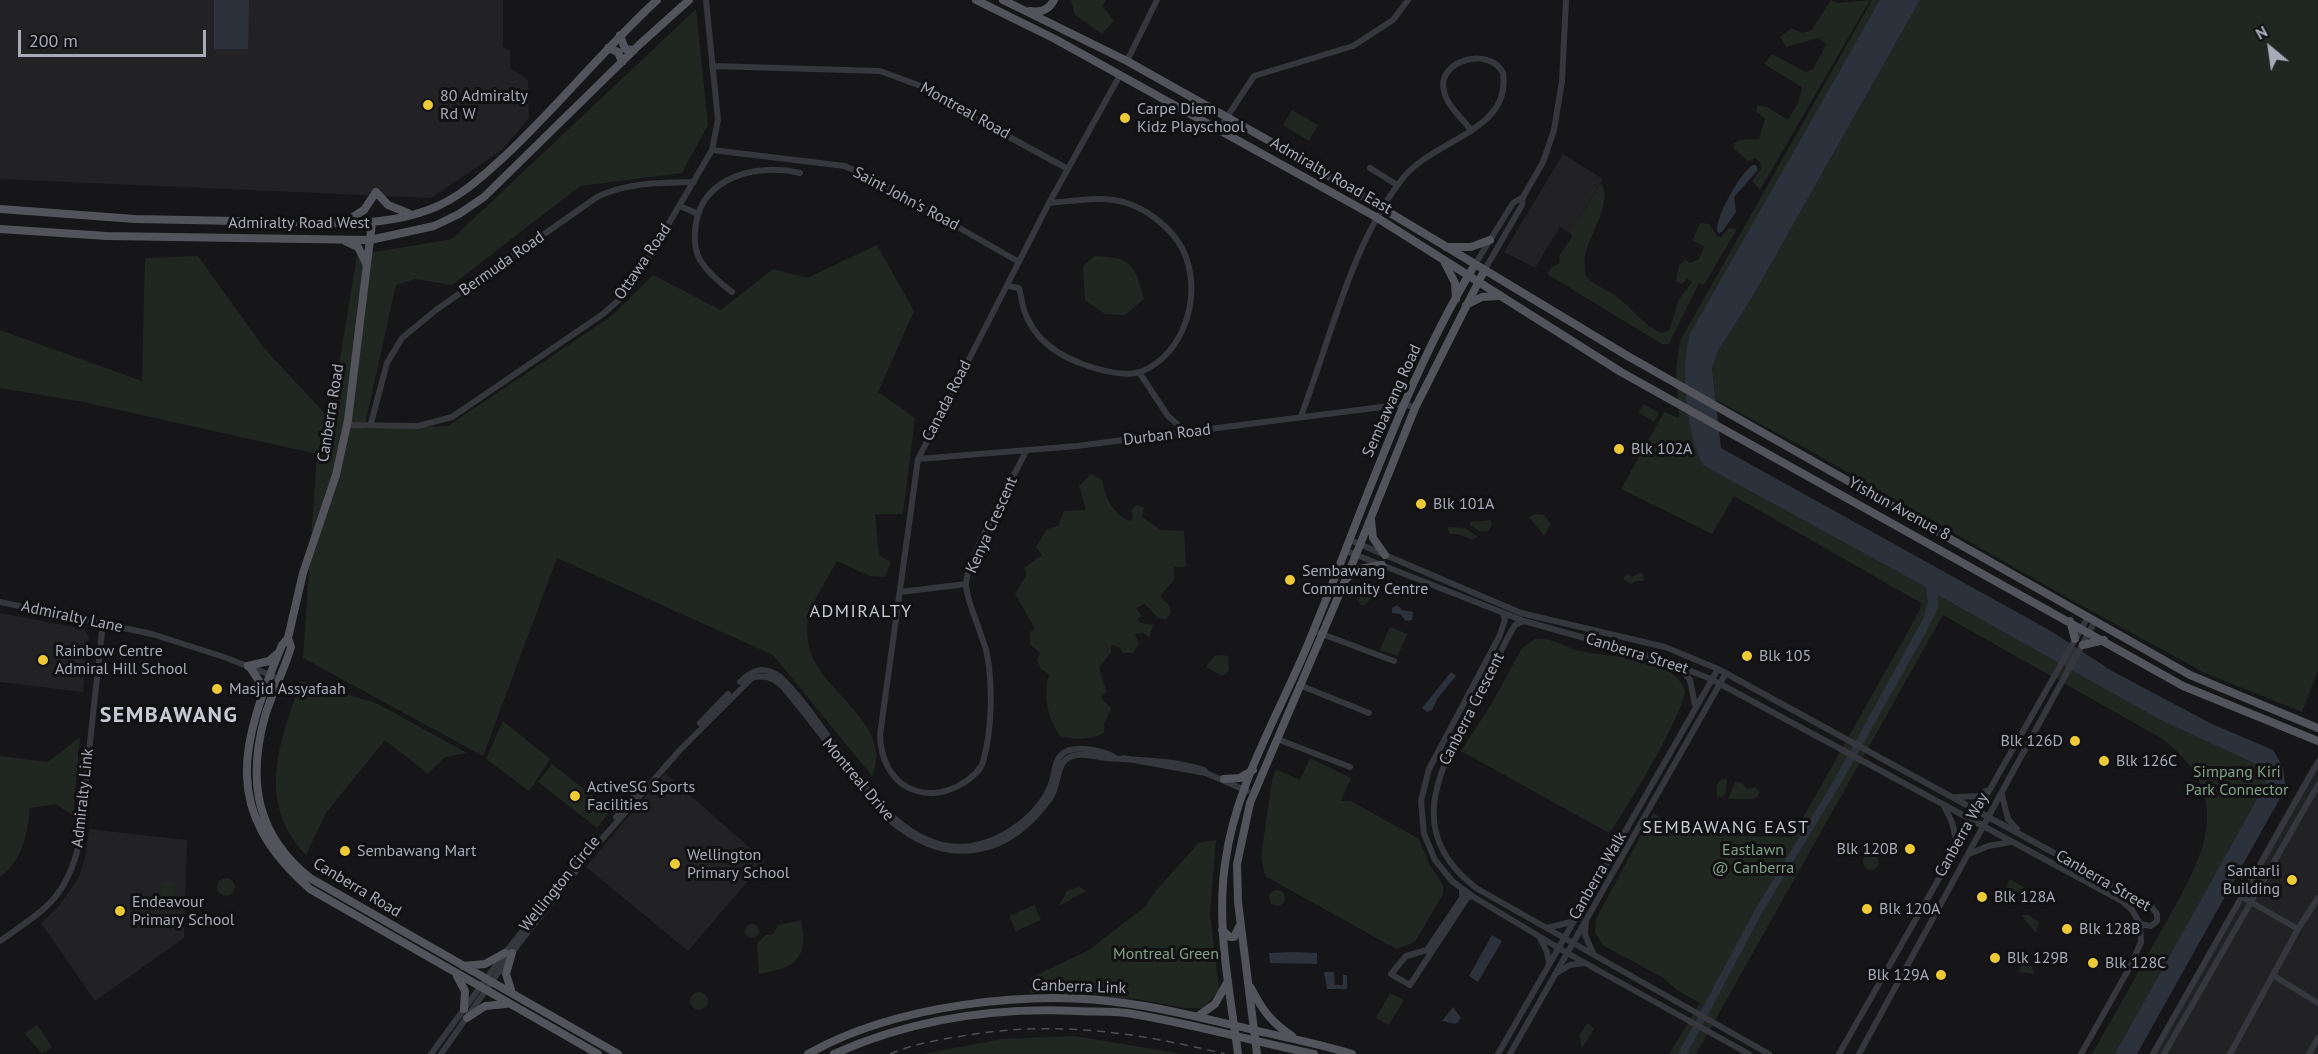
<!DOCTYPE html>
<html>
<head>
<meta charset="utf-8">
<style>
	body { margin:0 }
	#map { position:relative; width:2318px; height:1054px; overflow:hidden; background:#161517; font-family:"PT Sans",sans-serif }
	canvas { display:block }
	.north { position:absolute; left:2240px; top:18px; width:60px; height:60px; -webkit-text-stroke:4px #111012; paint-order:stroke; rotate:331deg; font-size:16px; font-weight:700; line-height:24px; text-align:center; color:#a8aab7 }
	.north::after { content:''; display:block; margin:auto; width:21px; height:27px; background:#a8aab7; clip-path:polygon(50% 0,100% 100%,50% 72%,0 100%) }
	.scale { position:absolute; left:18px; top:30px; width:188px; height:27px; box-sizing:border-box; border:3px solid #a8aab7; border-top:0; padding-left:8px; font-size:18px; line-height:21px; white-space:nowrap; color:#a8aab7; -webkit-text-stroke:4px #111012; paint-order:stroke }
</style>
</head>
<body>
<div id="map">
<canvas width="2318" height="1054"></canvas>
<div class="north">N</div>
<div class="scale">200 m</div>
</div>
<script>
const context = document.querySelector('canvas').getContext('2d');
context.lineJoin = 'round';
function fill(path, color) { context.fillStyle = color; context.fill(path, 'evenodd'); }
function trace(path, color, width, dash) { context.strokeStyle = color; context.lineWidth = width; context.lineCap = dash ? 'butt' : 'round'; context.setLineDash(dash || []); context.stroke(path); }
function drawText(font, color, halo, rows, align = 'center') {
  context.font = font + ' "PT Sans",sans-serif'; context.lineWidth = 6; context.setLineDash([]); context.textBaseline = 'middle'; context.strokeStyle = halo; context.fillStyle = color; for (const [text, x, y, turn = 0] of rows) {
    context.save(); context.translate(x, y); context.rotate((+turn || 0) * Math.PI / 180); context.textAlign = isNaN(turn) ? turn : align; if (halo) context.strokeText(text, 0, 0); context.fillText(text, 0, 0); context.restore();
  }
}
fill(new Path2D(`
	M0 0H503V46L510 51V68L528 80 529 118 502 150 431 198 0 179Z
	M1563 154 1603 179 1570 233 1560 227 1535 268 1504 252Z
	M0 613 84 629 89 637 83 692 0 682Z
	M2311 766 2318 767V1054H2150Z
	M665 773 765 861 688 951 586 867Z
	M89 829 187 840 184 938 95 1001 41 923 58 907 79 877 86 854Z`), '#222124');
fill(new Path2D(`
	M1071 0H1106L1103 6 1114 21 1102 34 1075 15Z
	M1831 0 1838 3 1870 0 1760 190 1752 181 1761 169 1760 162 1755 158 1748 161 1734 149V143L1740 140 1759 139 1765 119 1756 111 1758 105 1767 107 1788 120 1798 103 1802 87 1764 64 1772 54 1806 72 1813 69 1826 45 1818 38 1786 47 1780 37 1791 28 1802 33 1811 31Z
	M1872 0H1897L1695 350 1721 463 2265 755 2276 783 2123 1054H2092C2114 1015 2136 977 2157 938 2196 868 2245 801 2161 738L1943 615 1696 1054H1669L1700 1003 1677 990 1662 977 1604 946 1595 933 1596 919 1653 813 1670 823H1712L1734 836 1792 837 1920 610 1921 603 1734 496 1712 534 1621 489 1664 412 1679 418 1676 369 1680 341Z
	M1920 0H2318V670L2302 712 2205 673 2075 602 1807 449 1716 400 1712 368 1718 351 1754 294Z
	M696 9 708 125 682 173 580 186 452 285 415 279 396 285 364 429 448 426 613 315 653 275 721 310 773 269 807 278 877 245 914 311 878 392 915 418 903 514H875L879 555 891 562 885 577 870 576 837 561C829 576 811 603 808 619 806 634 808 650 816 664 834 697 893 731 872 776L773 655 557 558 483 756 303 658 317 454 83 402 0 388V330L142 381 145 258 198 256 264 348 330 419 357 255 452 239Z
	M1292 110 1318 125 1309 141 1283 125Z
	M1601 183C1614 201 1588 237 1585 256 1584 262 1585 269 1585 275 1594 286 1605 288 1616 296 1632 308 1642 324 1661 333L1669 331 1679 299 1692 282 1687 279 1682 284 1676 281 1679 265 1685 260 1691 263 1699 259 1704 246 1692 241 1700 223 1709 224 1717 236 1721 237 1729 228 1737 229 1704 285 1699 283 1669 344H1662L1547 274 1552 267 1560 263 1559 256 1572 237 1570 233Z
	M1094 256C1131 257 1135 264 1144 299L1125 315 1105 314 1085 300 1083 266Z
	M1644 404 1659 413 1654 422 1638 412Z
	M1091 474 1103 481C1104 497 1115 516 1130 521L1133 516 1131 511 1136 505 1144 507 1142 517 1161 530 1184 531 1186 567H1174V580L1160 596 1169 605 1171 613 1166 619 1158 618 1145 604 1136 608 1142 616 1137 619 1141 623 1153 625 1149 638 1144 633 1135 634 1139 644 1133 653H1123L1119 647 1111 645V652L1099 668 1106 691 1101 698 1111 708 1104 724V733C1091 740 1074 740 1060 736 1047 715 1043 698 1049 674L1041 669 1037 660 1040 653 1030 644V632L1035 629 1015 594 1027 574 1024 568 1042 555 1036 547 1047 529 1058 526 1064 511 1086 510 1079 486Z
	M1536 514 1544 515 1551 524 1544 536 1529 517Z
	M1491 520 1492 526 1488 531H1479L1470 525V522Z
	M1447 527 1465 528 1478 537 1472 540 1458 534H1450Z
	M1642 572 1644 581H1636L1631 584 1623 579 1628 573 1632 577Z
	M1370 584 1375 588 1374 595 1365 605H1360L1358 600 1365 586Z
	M1390 627 1407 634 1398 656 1380 650Z
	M1535 639C1552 637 1564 647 1580 651 1610 658 1671 655 1685 690 1686 709 1624 815 1609 833L1461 751 1492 703 1522 648Z
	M1222 655 1228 656 1229 670 1226 674 1221 675 1206 667 1214 656Z
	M301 681 376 703 467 753 445 757 428 774 385 740 326 813 306 855C255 801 280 741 301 681Z
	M503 721 550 759 529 791 486 759Z
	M80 737 73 816 56 804 30 808C27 835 23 860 0 877V756L48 762Z
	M1310 758 1351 778 1341 801H1351L1419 839 1428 862 1443 885V894L1415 942 1396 949 1265 876 1261 857 1272 780 1276 769 1300 780Z
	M552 764 611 810 597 828 538 782Z
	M1722 779 1727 780 1725 795 1717 798V785Z
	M1735 782H1741L1747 789 1755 787 1759 791 1758 796 1753 799H1728Z
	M1216 840 1210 913 1219 990 1204 1008H1185L1137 999 1030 993V978L1089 950 1147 905C1151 893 1187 858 1198 843Z
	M1863 862a8 8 0 1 1 16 0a8 8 0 1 1-16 0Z
	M217 887a9 9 0 1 1 18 0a9 9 0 1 1-18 0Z
	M2010 879 2025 888 2021 896 2006 887Z
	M161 882H175L173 908 160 907Z
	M1080 887 1086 891 1059 906 1067 891Z
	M1269 898a8 8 0 1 1 16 0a8 8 0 1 1-16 0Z
	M1034 905 1041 920 1016 931 1009 916Z
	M2021 915H2029L2039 922 2036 933Z
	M801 920C809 958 796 968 759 974L757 943 766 935H772L779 925Z
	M745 931a7 7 0 1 1 14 0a7 7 0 1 1-14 0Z
	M2027 955 2035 974 2019 972 2023 957Z
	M690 1001a9 9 0 1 1 18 0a9 9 0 1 1-18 0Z
	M1390 993 1404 1000 1389 1025 1376 1018Z
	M1588 1023 1594 1029 1582 1048 1579 1035Z
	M37 1025 52 1047 42 1054 25 1034Z
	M1075 1036 1183 1054H923L1002 1039Z`), '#202721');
fill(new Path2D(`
	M214 0H249L248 49H214Z
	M1880 0H1920L1754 294 1718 351 1712 368 1721 448 2051 631 2112 671 2212 724 2273 750 2283 767 2285 784 2279 800 2137 1054H2115L2250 812 2266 781V774L2254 763 2159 719 1938 595V608L1925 634 1838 788 1763 911 1687 1054H1678L1756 908 1832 784 1923 619 1928 602 1926 587 1703 465C1686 432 1680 370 1690 334Z
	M1753 165H1756L1758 170 1734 197 1736 212 1722 232 1718 233C1712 222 1742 170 1753 165Z
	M1397 605 1402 610 1413 612 1412 620 1406 621 1400 614 1392 613V608Z
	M1451 672 1456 676 1437 699 1432 710 1427 712 1422 708Z
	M1492 935 1502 941 1478 982 1469 976Z
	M1294 952 1317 953V964L1270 963 1269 953Z
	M1324 972H1334L1335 985H1343V975H1347V989H1327Z
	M1453 1007 1461 1018 1456 1024 1442 1021Z`), '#2c323b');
trace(new Path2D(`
	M1127 61 1157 0
	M712 66 880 71 929 89 956 108 1068 169
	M1219 129 1254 76 1353 46 1393 20 1408 0
	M712 150 845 166 881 183 1019 262
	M1370 168 1397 185
	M680 206 698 214
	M1474 266 1513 203 1523 197
	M1484 271 1522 205 1523 197 1543 162 1554 130 1562 81 1566 0
	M1008 286 1019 288C1021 295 1022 303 1024 310 1034 341 1062 358 1091 367 1104 371 1126 377 1140 372 1186 355 1204 290 1182 248 1171 228 1148 210 1127 203 1103 195 1074 201 1049 203
	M732 292C720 283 708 273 700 260 694 249 694 235 696 223 704 176 758 163 800 173
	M1139 372 1168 416 1186 432
	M1301 416C1331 338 1351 244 1403 178 1434 139 1512 131 1503 73 1490 46 1436 60 1444 91 1447 106 1462 118 1471 130
	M371 423 387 363 402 338 436 310 597 197C628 182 660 183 694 182
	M347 425 418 426 452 417 603 314 620 299 649 257 712 150 718 120 706 0
	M1026 451C1014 477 966 561 966 584 966 601 983 635 987 654 993 687 992 730 983 762 980 771 972 777 965 782 923 809 881 784 880 735L918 459 1049 203 1120 75
	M918 459 1077 446 1405 404 1415 408
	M1346 551 1524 621 1660 659 1711 679 2122 901 2132 910 2140 924 2151 926 2157 921V914L2151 906 1718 669 1665 647 1521 613 1350 540
	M900 592 966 584
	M0 602 152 634 224 657 273 676
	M1503 613 1505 620 1499 637 1429 769 1421 801 1424 834 1435 860 1452 881 1472 896 1567 953 1749 1054
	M1524 621 1515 625 1507 639C1494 665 1481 691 1467 716 1435 780 1408 835 1476 888L1769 1054
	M1314 631 1394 661
	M1679 666 1690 680 1695 705
	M740 682C753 669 762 666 779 676 833 724 885 860 972 846 1005 840 1039 815 1051 784 1055 774 1054 761 1062 754 1073 744 1102 750 1114 757
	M1299 685 1369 713
	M700 723 728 694
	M1277 739 1350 767
	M1123 758 1206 773 1247 791
	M2002 795 2008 819 2017 829
	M1956 797 1979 796 1986 791
	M1944 806 1952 822 1957 844
	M616 817 639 791
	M1969 854 1988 846 2011 842
	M1462 890V898L1427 950 1406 956 1391 974 1410 985 1467 898 1472 896
	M2242 897 2298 929
	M1586 920 1585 935 1593 953
	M1547 928 1571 922
	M1540 938 1547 952 1549 963
	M0 941C44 910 66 899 79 844L103 622
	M1555 974 1570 965 1584 963
	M2274 976 2318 1003
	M431 1054 505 953 578 862
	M441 1054 517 946 595 847 679 751 752 678C765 674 774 678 783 687 809 717 832 750 856 780 867 794 878 810 892 822 949 869 1009 857 1051 797 1059 785 1056 763 1070 757 1081 752 1095 757 1106 758 1139 760 1172 760 1204 770L1206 773
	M1498 1054 1718 669
	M1510 1054 1726 673
	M1839 1054 2088 617
	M1859 1054 2095 621
	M2081 1054 2131 965 2141 942 2140 924
	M2153 1054 2318 762
	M2164 1054 2318 785
	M2230 1054 2298 929 2318 898
	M2309 1054 2318 1038`), '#36373c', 6);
trace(new Path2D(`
	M976 0 1055 39 1376 217 1621 372 2183 686 2318 741
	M1003 0 1127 61 1289 152 1626 355 2190 675 2318 728
	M1030 11C1041 13 1049 10 1054 0
	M620 35 625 49 634 50
	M608 48 618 52 622 62
	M0 209 135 219 342 223C371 223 401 220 428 210 459 199 483 176 506 155 559 105 604 49 657 0
	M345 222 364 210 376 192 388 205 408 213
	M372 223 348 420 336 475 303 573 288 638 282 645C241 744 220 810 310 889L598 1054
	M0 229 107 236 370 240 434 226 459 214 484 197 639 45 689 0
	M345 241 358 247 366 263
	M1446 247H1471L1490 240
	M1445 263 1455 283 1456 299
	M1466 305 1482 297 1498 296
	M1371 520 1373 538 1385 555
	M1347 578 1359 569 1382 565
	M2070 621 2075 639
	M288 638 291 647C284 671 272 693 265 716 247 781 256 835 310 878L618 1054
	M2083 645 2104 640
	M248 666 269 661 277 654
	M250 667 259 681 261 692
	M1224 779 1240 778 1253 770
	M1222 930 1230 937H1234L1239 927
	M512 953 506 974 512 993
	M463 966 485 964 505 953
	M457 976 465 991 464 1009
	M1251 988C1262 1010 1272 1023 1292 1036
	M1198 1016 1215 1004 1228 981
	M467 1018 485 1006 506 1004
	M808 1054C894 1005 1033 988 1131 1004 1167 1009 1202 1018 1237 1026 1276 1036 1314 1042 1352 1054
	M834 1054C912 1019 992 1007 1077 1011 1094 1012 1111 1011 1127 1013 1190 1023 1252 1041 1314 1054
	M1238 1054C1230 991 1216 928 1225 864 1235 786 1278 716 1308 644 1361 517 1403 384 1474 266
	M1257 1054 1238 902 1237 864 1250 803 1353 562 1415 408 1484 271`), '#53535b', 8);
trace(new Path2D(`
	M890 1054C913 1044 938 1040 962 1036 1055 1020 1134 1032 1225 1054`), '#4d4e55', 1.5, [8, 6]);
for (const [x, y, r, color] of [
	[428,105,6,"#eecb36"],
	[1125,118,6,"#eecb36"],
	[1619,449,6,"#eecb36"],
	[1421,504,6,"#eecb36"],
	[1290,580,6,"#eecb36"],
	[1747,656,6,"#eecb36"],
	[43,660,6,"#eecb36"],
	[217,689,6,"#eecb36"],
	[2075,741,6,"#eecb36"],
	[2104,761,6,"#eecb36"],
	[575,796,6,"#eecb36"],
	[1910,849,6,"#eecb36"],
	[345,851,6,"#eecb36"],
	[675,864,6,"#eecb36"],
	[2292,880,6,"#eecb36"],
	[1982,897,6,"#eecb36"],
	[1867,909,6,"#eecb36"],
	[120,911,6,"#eecb36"],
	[2067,929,6,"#eecb36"],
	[1995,958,6,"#eecb36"],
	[2093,963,6,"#eecb36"],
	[1941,975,6,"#eecb36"]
]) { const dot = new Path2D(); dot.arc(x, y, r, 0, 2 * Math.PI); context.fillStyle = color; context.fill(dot); trace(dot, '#111012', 2); }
drawText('16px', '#a8aab7', '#111012', [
	["80 Admiralty",440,96],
	["Rd W",440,114],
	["Carpe Diem",1137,109],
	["Kidz Playschool",1137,127],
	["Blk 102A",1631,449],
	["Blk 101A",1433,504],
	["Sembawang",1302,571],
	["Community Centre",1302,589],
	["Rainbow Centre",55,651],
	["Admiral Hill School",55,669],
	["Blk 105",1759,656],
	["Masjid Assyafaah",229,689],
	["Blk 126D",2063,741,"right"],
	["Blk 126C",2116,761],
	["ActiveSG Sports",587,787],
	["Facilities",587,805],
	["Blk 120B",1898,849,"right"],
	["Sembawang Mart",357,851],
	["Wellington",687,855],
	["Primary School",687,873],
	["Santarli",2280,871,"right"],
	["Building",2280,889,"right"],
	["Blk 128A",1994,897],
	["Endeavour",132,902],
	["Primary School",132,920],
	["Blk 120A",1879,909],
	["Blk 128B",2079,929],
	["Blk 129B",2007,958],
	["Blk 128C",2105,963],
	["Blk 129A",1929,975,"right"]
], 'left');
drawText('16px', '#a8aab7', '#111012', [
	["Montreal Road",965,111,29],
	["Admiralty Road East",1331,176,30],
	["Saint John's Road",906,199,28],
	["Admiralty Road West",299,223],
	["Ottawa Road",643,262,-56],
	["Bermuda Road",502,264,-35],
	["Canada Road",947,401,-63],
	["Sembawang Road",1392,401,-66],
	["Canberra Road",331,413,-81],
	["Durban Road",1167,435,-7],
	["Yishun Avenue 8",1899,509,29],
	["Kenya Crescent",992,525,-66],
	["Admiralty Lane",72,617,12],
	["Canberra Street",1637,654,17],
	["Canberra Crescent",1472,709,-63],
	["Montreal Drive",858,780,50],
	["Admiralty Link",83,798,-84],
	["Canberra Way",1962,835,-61],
	["Canberra Walk",1598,876,-60],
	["Canberra Street",2103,881,30],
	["Wellington Circle",560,884,-51],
	["Canberra Road",357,888,31],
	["Canberra Link",1079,987,2]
]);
drawText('16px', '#7fa286', '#111012', [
	["Simpang Kiri",2237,772],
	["Park Connector",2237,790],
	["Eastlawn",1753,850],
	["@ Canberra",1753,868],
	["Montreal Green",1166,954]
]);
context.letterSpacing = '1.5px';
drawText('18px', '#c8cad3', '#111012', [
	["ADMIRALTY",861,612],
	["SEMBAWANG EAST",1726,828]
]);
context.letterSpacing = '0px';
context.letterSpacing = '1.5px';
drawText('bold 22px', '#c8cad3', '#111012', [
	["SEMBAWANG",169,716]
]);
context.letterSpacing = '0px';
</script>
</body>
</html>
